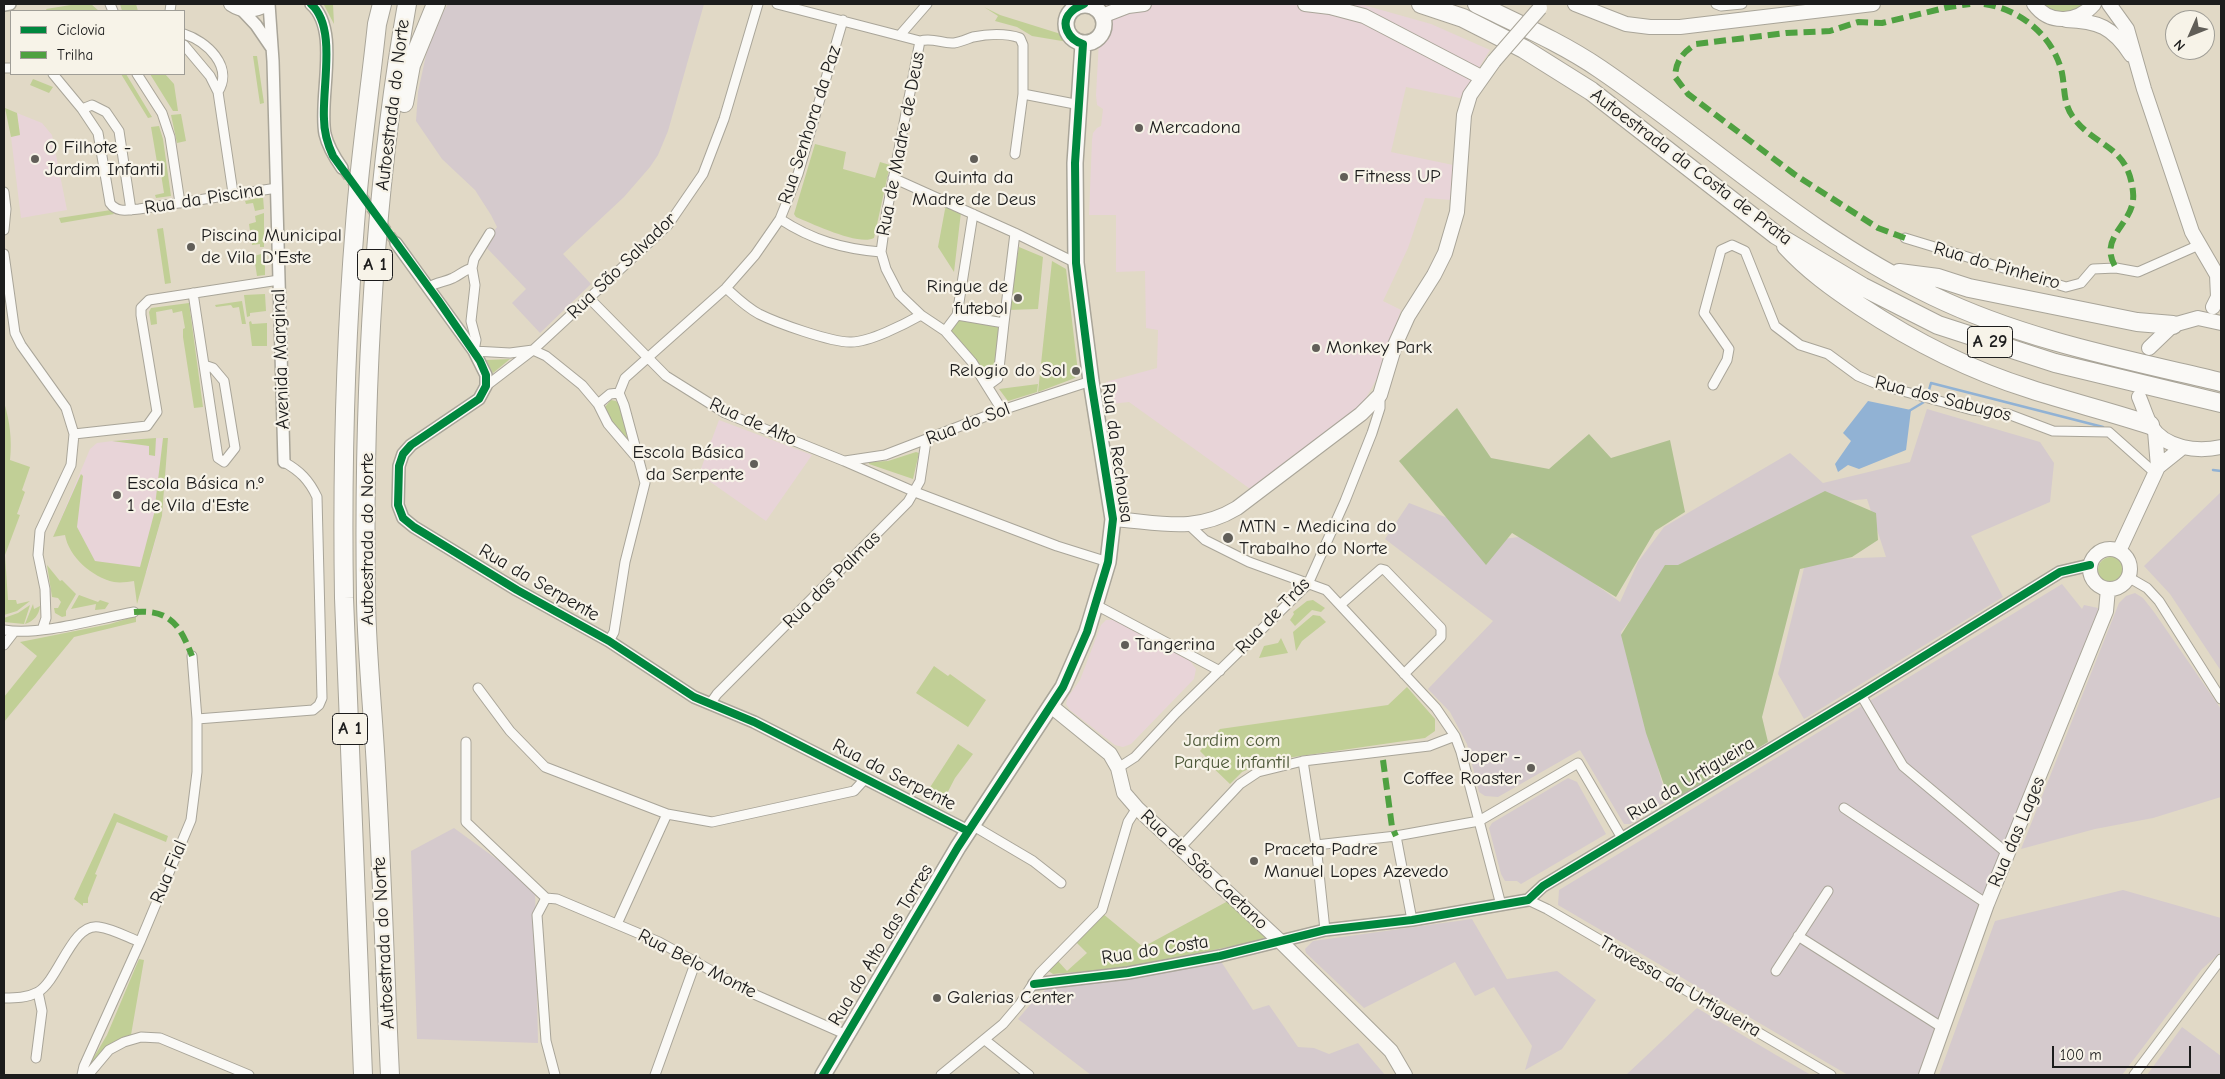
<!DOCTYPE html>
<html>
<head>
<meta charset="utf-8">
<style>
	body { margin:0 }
	#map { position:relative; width:2225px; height:1079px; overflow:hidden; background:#e1d9c6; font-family:"Comic Neue",sans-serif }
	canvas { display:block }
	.frame { position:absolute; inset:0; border:5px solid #1c1c1c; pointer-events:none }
	.legend { position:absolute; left:10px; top:10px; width:175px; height:65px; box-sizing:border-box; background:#f7f3e8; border:1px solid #9f9d96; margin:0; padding:6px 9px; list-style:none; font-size:15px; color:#1c1c1c }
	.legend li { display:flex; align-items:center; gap:10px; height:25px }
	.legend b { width:25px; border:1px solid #9f9d96 }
	.north { position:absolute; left:2165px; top:10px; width:50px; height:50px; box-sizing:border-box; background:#f7f3e8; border:1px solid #9f9d96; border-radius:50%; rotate:226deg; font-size:14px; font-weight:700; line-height:20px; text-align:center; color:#1c1c1c }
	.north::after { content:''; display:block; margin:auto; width:18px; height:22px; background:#615e58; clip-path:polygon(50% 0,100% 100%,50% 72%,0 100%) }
	.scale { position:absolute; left:2052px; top:1046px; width:139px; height:22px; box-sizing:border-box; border:2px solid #1c1c1c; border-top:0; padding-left:6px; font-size:15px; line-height:18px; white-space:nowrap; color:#1c1c1c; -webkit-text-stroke:4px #f7f3e8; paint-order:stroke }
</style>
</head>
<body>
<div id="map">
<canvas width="2225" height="1079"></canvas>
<div class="frame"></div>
<ul class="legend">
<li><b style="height:6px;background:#00873e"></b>Ciclovia</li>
<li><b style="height:6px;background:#4fa141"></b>Trilha</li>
</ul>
<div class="north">N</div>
<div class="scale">100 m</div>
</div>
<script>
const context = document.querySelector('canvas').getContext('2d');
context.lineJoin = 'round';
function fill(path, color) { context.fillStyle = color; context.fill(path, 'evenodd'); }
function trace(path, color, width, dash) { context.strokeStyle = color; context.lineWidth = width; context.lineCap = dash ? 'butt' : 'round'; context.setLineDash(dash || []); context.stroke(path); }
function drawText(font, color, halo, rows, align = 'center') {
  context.font = font + ' "Comic Neue",sans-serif'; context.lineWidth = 4.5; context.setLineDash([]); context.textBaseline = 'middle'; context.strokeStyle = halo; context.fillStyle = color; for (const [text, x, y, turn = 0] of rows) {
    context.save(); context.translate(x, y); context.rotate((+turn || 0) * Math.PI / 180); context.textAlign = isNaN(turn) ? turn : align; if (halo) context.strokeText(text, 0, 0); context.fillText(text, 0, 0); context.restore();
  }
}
fill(new Path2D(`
	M1101 4H1360L1431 24 1490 50 1460 98 1406 87 1391 152 1453 165 1451 200 1425 198 1408 248 1383 301 1401 310 1380 373 1366 398 1354 412 1253 491 1129 402 1110 404 1106 382 1157 368 1158 330 1146 328 1145 271 1116 272V215H1089L1092 140 1093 133 1097 128 1101 126 1103 109 1097 105 1096 95Z
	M17 113 42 123 52 135 67 210 21 218 11 137 20 134Z
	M719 420 812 455 766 521 699 474Z
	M168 438 162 516 147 572 93 570 69 534 53 537 90 449 97 443 128 439Z
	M1106 620H1114L1190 661 1196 669 1194 679 1131 744 1123 747 1115 745 1070 710 1066 704 1068 697 1080 680 1101 625Z`), '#e8d4d8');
fill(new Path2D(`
	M448 4H704L668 131 658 155 650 167 624 197 563 254 591 284 540 333 512 303 526 289 484 245 497 227 491 215 475 190 442 159 416 121 418 92 426 55 438 21Z
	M1927 409 2040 442 2054 463 2050 502 1971 536 2003 597 1804 719 1778 674 1806 560 1886 557 1867 499 1823 503 1645 601 1621 632 1667 801 1630 824H1624L1580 750 1498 797 1485 796 1479 792 1467 744 1450 712 1428 689 1493 621 1385 539 1409 503 1502 539 1528 536 1620 602 1638 562 1664 527 1790 453 1823 483 1910 462Z
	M2221 492V671L2170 594 2144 566Z
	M2062 584 2082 609 2084 605 2098 608 2096 625 1979 905 1920 1075H1848L1558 905 1559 890Z
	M2135 593 2143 598 2154 612 2221 709V797L2153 818 2095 829 2021 849 2119 603 2126 596Z
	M1568 778 1577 782 1606 834 1521 884 1517 881H1505L1501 874 1489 828 1492 823Z
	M454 828 535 887 538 1043 417 1039 411 851Z
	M2123 890 2221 918V952L2202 969 2122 1075H1939L1995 921Z
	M1472 919 1507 979 1557 971 1596 1000 1562 1049 1525 1070 1532 1046 1494 987 1475 996 1455 962 1364 1008 1306 953 1305 949 1313 941Z
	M1220 960 1253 1010 1269 1005 1298 1047 1314 1048 1329 1054 1358 1043 1385 1075H1091L1018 1019 1035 999V997L1047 989Z
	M1697 1008 1776 1055 1811 1075H1626Z
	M2182 1027 2221 1056V1075H2147Z`), '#d5cacd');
fill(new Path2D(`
	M77 4H91L99 11H47L46 9Z
	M120 4H136L138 11H122Z
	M322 4H333L334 24 324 5Z
	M2042 4H2084C2070 17 2056 15 2042 4Z
	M984 7 1000 15 1064 35 1067 37 1068 42 1032 36 1017 27 995 21 998 16Z
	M253 56H257L264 103 260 104Z
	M121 74H126L152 117 148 118Z
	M150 74H165L174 84 178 111H173Z
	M33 79 53 87 49 93 30 85Z
	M5 108 17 113 20 135 11 137Z
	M181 114 186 141 177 143 171 115Z
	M159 126 163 139 171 196 156 198 155 195 164 193 161 174H159L151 127Z
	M815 144 846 152 843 169 875 178 880 162 890 165 874 238C859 246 813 224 796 217L794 214Z
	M263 197 264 209 255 211 253 203 246 204 245 201Z
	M946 204 961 212 954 272 938 247Z
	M111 210 114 214 61 223 59 218Z
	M264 213V247H260V244L252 245 249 224 256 222 255 216Z
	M163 228 171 283 165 284 157 229Z
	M1019 247 1043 257 1038 309 1008 310Z
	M261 251H265V275L257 276 254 256 261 254Z
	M1052 261 1066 269 1078 372 1075 378 1038 392Z
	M265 294 266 311 250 313V316L247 317 244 295Z
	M242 301 246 324H242L239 307 233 308 231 305 216 307 215 305Z
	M189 303 203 407 194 408 183 337V329L185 328 182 311 173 313 172 309 156 312 157 324 151 325 149 312 151 308Z
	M957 316 1001 324 996 378 988 383 947 331Z
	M251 321 252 324 267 323V346H252L249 322Z
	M510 359 493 373 486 360Z
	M1038 384 1037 392 1008 401 999 389Z
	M611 400 616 401 620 405 629 446 618 434 605 407Z
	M4 402C10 422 12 440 10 460L30 467 22 490 25 492 17 514 20 515 5 555 8 600H16L17 604 30 601 17 611 4 615Z
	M156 438 155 456 149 455V446L112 441Z
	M163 438H168L162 516 137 604 134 581C128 582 120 583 114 582 92 577 69 557 65 535L53 537 81 474 83 476 77 527 95 561 140 567 154 514Z
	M916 452 919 453 913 479 869 464V462L888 461Z
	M2098 570a13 13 0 1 1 26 0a13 13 0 1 1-26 0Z
	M47 565 60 581 62 580 76 594 66 611V616L62 617 55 613 54 608H58L61 602 58 598 52 597Z
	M79 595 98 602 100 600 109 603 105 609 95 610 96 604 71 609Z
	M1313 600 1325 608 1321 612 1312 610 1295 626 1290 620 1294 614 1293 612 1307 601Z
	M33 604 34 609 40 606C39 615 34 621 25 624Z
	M30 605 24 624 4 622V618L18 613Z
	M1313 615 1320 616 1326 622 1302 641 1296 651 1293 632Z
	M136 616V622L74 637 4 722V697L37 656 20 642 110 624Z
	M1281 638 1288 653 1259 658 1264 646 1278 643Z
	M934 666 948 676 950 674 986 700 968 727 916 693Z
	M1407 687 1435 719V731L1425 738 1266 761 1242 772 1230 784 1205 760 1207 758 1200 751 1205 745 1199 740 1211 738 1220 729 1388 705Z
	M958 744 973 754 955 778 939 809 936 798 927 792Z
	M114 813 168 836 166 842 117 822 95 874 97 875 88 898V903H83V906L74 899Z
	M1228 901 1267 939 1125 968 1053 974 1047 970 1057 960 1067 971 1087 953 1076 942 1102 913 1143 947Z
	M139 959 144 960 131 1035C111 1042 102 1054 88 1070V1067L107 1035Z`), '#c1cf96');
fill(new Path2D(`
	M1457 408 1491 458 1549 469 1589 434 1611 458 1670 440 1685 512 1655 531 1616 597 1512 533 1486 565 1399 461Z
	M1825 491 1876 513 1878 540 1852 557 1800 569 1762 717 1768 742 1670 802 1646 733 1621 635 1665 565H1678Z`), '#aec08f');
fill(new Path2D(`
	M1868 401 1911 410 1906 450 1859 469 1848 465 1838 472 1835 464 1851 441 1843 433Z`), '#91b2d4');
trace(new Path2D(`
	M1929 390 1931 383 2103 427
	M1909 411 1924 402
	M2213 470 2221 471`), '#91b2d4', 2.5);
trace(new Path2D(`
	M342 168 396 243`), '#bab3a4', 11, [11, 5.5]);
const minor = new Path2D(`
	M110 4 113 11
	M777 4 920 41
	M1716 4 1721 6 1742 4
	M170 11 171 4
	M184 34C206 41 234 66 218 92
	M900 35 927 4
	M920 41 886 216 881 252 886 269 899 294 921 315 945 331 972 362 1002 410
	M920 41C933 37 942 44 954 43 961 42 967 39 973 37 987 34 1006 33 1020 38L1023 45V94L1015 154
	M184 45 210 76 218 92 233 193
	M4 68H11
	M53 74 82 109 98 133 110 203C117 213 127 210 139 209L277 188
	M137 74 162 113 170 137 180 203
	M1023 94 1080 105
	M82 109 92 105 106 112 119 131 131 210
	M893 178 1015 233 1076 263
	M4 192 6 209 4 230
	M780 219C812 240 843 249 881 252
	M490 233 474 259 472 268 475 285 471 321 476 340 474 351 510 353 533 350
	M1905 238 2066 287 2081 283 2093 269 2116 268 2138 272 2199 245
	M4 254 15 333 21 345 66 408 74 434 71 465 40 531 38 555 45 589 46 618 42 630
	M429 287C437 282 445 282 453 278 460 275 464 270 472 268
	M726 288C736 297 746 307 759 314 777 323 830 342 850 342 868 343 905 324 921 315
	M193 293 204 365 213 368 224 381 235 448 224 462 218 458 204 365
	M590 299 666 376 725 413 844 461 915 492 1057 546 1108 562
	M957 315 1004 323 998 378 987 386
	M1004 323 1015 233
	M945 331 957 315 973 214
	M533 350 546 356 582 385 598 404 608 424 637 458
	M1713 385 1727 360 1729 349 1704 313 1721 250 1732 245 1745 251 1775 326 1800 345 1828 354 1858 376 1877 384 1972 410 2008 414 2053 431 2109 432 2155 473
	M486 386 533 350 668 225 703 174 724 119 758 4
	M598 404 610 394 619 393
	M74 434 147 426 157 412 141 315V308L149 300 279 280
	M845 461 885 455 1002 410 1091 381
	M1189 525 1205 540 1249 562 1326 590 1436 708 1455 736 1461 752 1501 905
	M2128 577 2147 588 2159 601 2221 699
	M1096 605 1220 671
	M1340 605 1381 569 1385 570 1441 628V637L1404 674
	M4 630C41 636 96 619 134 612
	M609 641 614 632 625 562 645 483 624 405 619 393 625 378 726 288 755 255 780 219 798 174 843 20
	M4 645 14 632
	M478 688 510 731 545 767 667 814 712 822 854 791 865 779
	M1861 695 1903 766 2008 854
	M710 704 717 694 908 502 920 481 926 441
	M197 719 313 710 319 705 322 698 317 497C309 480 300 471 284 462
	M466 742V822L546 898 557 899 659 942 756 995 847 1035
	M1303 761 1316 845 1325 930
	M1118 768 1135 757 1176 713 1308 584 1345 501 1372 433 1380 408V395
	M1844 808 1987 904
	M972 825 1033 861 1061 883
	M1396 836 1412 920
	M1316 845 1396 836 1479 821 1578 763 1622 838
	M1180 848 1240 784 1258 772 1303 761 1429 746 1455 736
	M546 898 537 915 546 1041 555 1075
	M1528 900 1547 909 1831 1075
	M617 924 667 814
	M1798 936 1943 1028
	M1776 971 1828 891
	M4 998C15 998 27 998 38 992 59 980 72 922 99 927 113 929 127 937 140 942
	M985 1040 1029 1075
	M36 1058 42 1011 38 992
	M82 1075 84 1066 140 942 191 820 197 772V719L192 656
	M88 1075 109 1050 124 1042 141 1037 160 1038 249 1075
	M655 1075 696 961
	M941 1075 1003 1024 1020 1004 1040 973 1102 910 1128 822 1137 808
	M2134 1075 2221 959`);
const tertiary = new Path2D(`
	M269 4 273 61 284 462
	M311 4C341 30 318 98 325 134 328 147 335 158 342 168
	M4 5 10 4
	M240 8 256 25 271 47
	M396 243 474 351 486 375V386L479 399 411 445 403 454 399 466 398 505 403 518 414 527 517 590 609 641 694 697 754 722 968 831
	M1034 984 1128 973 1220 956 1325 930 1412 920 1528 900 1543 886 1861 695 2060 572 2090 565`);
const secondary = new Path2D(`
	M231 4C243 12 255 11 267 4
	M1305 4 1330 7 1364 16 1481 77
	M1575 4 1626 24 1650 27H1680L1873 4
	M2034 4C2050 26 2078 22 2094 4
	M2109 4 2127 29 2144 89 2192 232 2221 282
	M1102 16 1128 6 1144 4
	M2066 20C2098 21 2113 27 2131 55
	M2213 307 2218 297 2217 275
	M2149 348 2173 325 2198 318 2221 323
	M2139 397C2143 406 2146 417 2151 426 2165 449 2198 452 2221 447
	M2155 431 2158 467
	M1113 519C1159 522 1194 534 1237 508L1361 414 1380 395 1395 345 1408 316 1434 275 1445 253 1457 212 1464 115 1470 95 1494 61
	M2090 569a20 20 0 1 1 40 0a20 20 0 1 1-40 0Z
	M2119 551 2158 467 2183 447
	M1051 706 1110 754 1118 768 1124 793 1137 808 1281 942 1391 1051 1405 1075
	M1926 1075 1987 904 2106 611 2108 589`);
const primary = new Path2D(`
	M1066 24a19 19 0 1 1 38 0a19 19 0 1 1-38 0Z
	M823 1075 958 847 1063 687 1087 632 1108 562 1113 519 1091 381 1076 263 1075 163 1083 44`);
const motorway = new Path2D(`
	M1421 4 1463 18 1524 49 1591 91 1776 235 1863 287 1938 325 2055 363 2221 403
	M1477 4C1518 24 1562 43 1600 69 1712 145 1810 238 1933 296 2024 340 2124 359 2221 382
	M404 103 411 65 436 4
	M1786 246C1808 270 1833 288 1860 306 1913 341 1969 370 2030 389 2070 402 2111 412 2150 425
	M1899 273 1938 278 1969 288 2137 322 2173 325
	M363 1075 344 598C342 473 345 348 355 224 360 157 370 90 377 24L382 4
	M390 1075C385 973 382 870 376 768 373 712 367 656 366 601 363 402 372 200 407 4`);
trace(minor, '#a9a599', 11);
trace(tertiary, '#a9a599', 14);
trace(secondary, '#a9a599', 16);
trace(primary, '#a9a599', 18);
trace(motorway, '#a9a599', 20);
trace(minor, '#faf9f6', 9);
trace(tertiary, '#faf9f6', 11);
trace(secondary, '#faf9f6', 14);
trace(primary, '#faf9f6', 15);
trace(motorway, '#faf9f6', 18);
const secondaryBridge = new Path2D(`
	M1494 61 1540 8`);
trace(secondaryBridge, '#a9a599', 16, []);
trace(secondaryBridge, '#faf9f6', 14);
trace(new Path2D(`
	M1984 4C2021 9 2054 37 2062 73 2065 88 2063 104 2073 117 2095 148 2128 144 2133 192 2137 224 2096 235 2116 268
	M1905 238 1878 228 1794 174 1688 94 1675 77C1676 61 1682 53 1696 44L1786 33 1830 31 1858 22 1882 23 1949 7 1970 4
	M134 612C170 609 180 625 192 656
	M1383 760 1392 827 1396 836`), '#4fa141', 6, [12, 6]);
trace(new Path2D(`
	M311 4C337 27 322 86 324 119 324 132 327 143 333 156L438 300 480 361 486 375V386L479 399 411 445 403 454 399 466 398 505 403 518 414 527 517 590 609 641 694 697 754 722 968 831
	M1034 984 1128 973 1220 956 1325 930 1412 920 1528 900 1543 886 1861 695 2060 572 2090 565
	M823 1075 958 847 1063 687 1087 632 1108 562 1113 519 1091 381 1076 263 1075 163 1083 44C1069 40 1059 24 1071 12 1075 7 1081 6 1084 4`), '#00873e', 8);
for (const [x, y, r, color] of [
	[1139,128,5,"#615e58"],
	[35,159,5,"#615e58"],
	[974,159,5,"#615e58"],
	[1344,177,5,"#615e58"],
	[191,247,5,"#615e58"],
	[1018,298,5,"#615e58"],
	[1316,348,5,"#615e58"],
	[1076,371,5,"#615e58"],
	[754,464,5,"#615e58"],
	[117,495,5,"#615e58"],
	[1228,538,6,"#615e58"],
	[1125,645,5,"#615e58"],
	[1531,768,5,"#615e58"],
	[1254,861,5,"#615e58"],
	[937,998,5,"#615e58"]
]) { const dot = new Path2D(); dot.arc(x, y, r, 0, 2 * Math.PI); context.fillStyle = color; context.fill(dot); trace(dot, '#f7f3e8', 2); }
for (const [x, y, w] of [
	[375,265,35],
	[1990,342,45],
	[350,729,35]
]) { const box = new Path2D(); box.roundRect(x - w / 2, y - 15.5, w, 31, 4); context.fillStyle = '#f7f3e8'; context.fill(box); trace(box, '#1c1c1c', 1); }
drawText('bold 18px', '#1c1c1c', null, [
	["A 1",375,265],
	["A 29",1990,342],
	["A 1",350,729]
]);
drawText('19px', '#1c1c1c', '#f7f3e8', [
	["Autoestrada do Norte",393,105,-83],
	["Rua Senhora da Paz",810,125,-72],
	["Rua de Madre de Deus",901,144,-79],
	["Autoestrada da Costa de Prata",1691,167,37],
	["Rua da Piscina",204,199,-9],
	["Rua São Salvador",622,266,-44],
	["Rua do Pinheiro",1997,266,16],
	["Avenida Marginal",281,359,-92],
	["Rua dos Sabugos",1943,399,14],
	["Rua de Alto",753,422,24],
	["Rua do Sol",968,424,-21],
	["Rua da Rechousa",1117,453,82],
	["Autoestrada do Norte",368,539,-90],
	["Rua das Palmas",832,580,-45],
	["Rua da Serpente",539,583,30],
	["Rua de Trás",1273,616,-46],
	["Rua da Serpente",894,775,27],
	["Rua da Urtigueira",1691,779,-31],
	["Rua das Lages",2017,832,-67],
	["Rua de São Caetano",1204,870,43],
	["Rua Fial",169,872,-67],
	["Autoestrada do Norte",384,943,-93],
	["Rua do Alto das Torres",881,945,-59],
	["Rua do Costa",1155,950,-9],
	["Rua Belo Monte",697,964,27],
	["Travessa da Urtigueira",1680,987,30]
]);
drawText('19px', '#1c1c1c', '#f7f3e8', [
	["Mercadona",1149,128],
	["O Filhote -",45,148],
	["Jardim Infantil",45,170],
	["Fitness UP",1354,177],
	["Quinta da",974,178,"center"],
	["Madre de Deus",974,200,"center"],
	["Piscina Municipal",201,236],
	["de Vila D'Este",201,258],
	["Ringue de",1008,287,"right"],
	["futebol",1008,309,"right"],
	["Monkey Park",1326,348],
	["Relogio do Sol",1066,371,"right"],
	["Escola Básica",744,453,"right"],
	["da Serpente",744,475,"right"],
	["Escola Básica n.º",127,484],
	["1 de Vila d'Este",127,506],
	["MTN - Medicina do",1239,527],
	["Trabalho do Norte",1239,549],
	["Tangerina",1135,645],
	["Joper -",1521,757,"right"],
	["Coffee Roaster",1521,779,"right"],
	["Praceta Padre",1264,850],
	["Manuel Lopes Azevedo",1264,872],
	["Galerias Center",947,998]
], 'left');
drawText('19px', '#4d5839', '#f7f3e8', [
	["Jardim com",1232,741],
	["Parque infantil",1232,763]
]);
</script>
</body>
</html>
